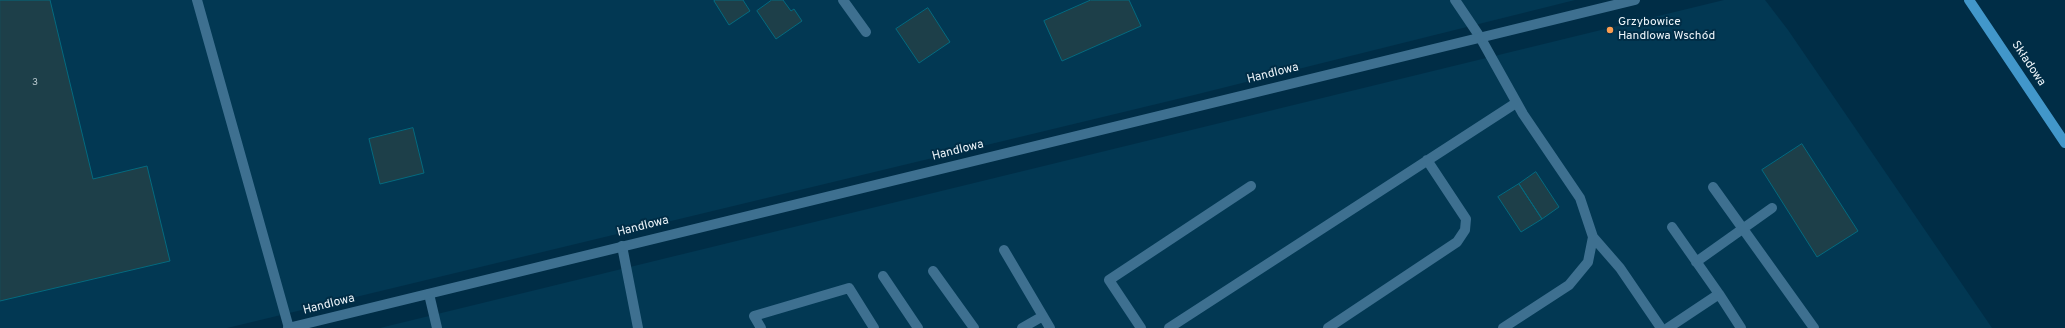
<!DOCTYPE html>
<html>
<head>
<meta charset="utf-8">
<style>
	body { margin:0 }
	canvas { display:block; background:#002d46 }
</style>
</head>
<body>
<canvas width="2065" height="328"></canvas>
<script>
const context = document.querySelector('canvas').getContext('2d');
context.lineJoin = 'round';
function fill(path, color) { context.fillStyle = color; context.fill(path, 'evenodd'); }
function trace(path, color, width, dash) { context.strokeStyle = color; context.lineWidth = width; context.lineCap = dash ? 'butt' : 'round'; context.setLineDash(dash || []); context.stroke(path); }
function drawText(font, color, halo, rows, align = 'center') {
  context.font = font + ' Overpass,sans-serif'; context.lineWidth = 4; context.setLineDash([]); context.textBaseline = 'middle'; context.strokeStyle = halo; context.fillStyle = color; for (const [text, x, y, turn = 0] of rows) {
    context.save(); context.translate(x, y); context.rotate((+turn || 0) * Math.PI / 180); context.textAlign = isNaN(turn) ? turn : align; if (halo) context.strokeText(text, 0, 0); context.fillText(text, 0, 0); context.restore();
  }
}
fill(new Path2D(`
	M0 0H1575L1194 95 227 328H0Z
	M1724 0H1765L1788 30 1992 328H380Z`), '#023853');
const building = new Path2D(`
	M0 0H50L93 179 147 166 170 261 0 301Z
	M716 0H743L750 11 729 25 714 1Z
	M772 0H783L791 11 794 9 802 21 776 39 757 11Z
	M1091 0H1129L1141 26 1062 61 1044 21Z
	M928 8 950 42 919 63 896 29Z
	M413 128 424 173 380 184 369 139Z
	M1802 144 1858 231 1817 257 1762 170Z
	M1536 172 1559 207 1542 219 1519 184Z
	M1519 184 1542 219 1521 232 1498 197Z`);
fill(building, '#1d3f49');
trace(building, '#046a7f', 1);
trace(new Path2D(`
	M197 0 289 328
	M843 0 866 32
	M1455 0 1480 37 1523 114 1580 198 1593 237 1588 262 1569 285 1503 328
	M1713 187 1814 328
	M1593 237 1620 268 1661 328
	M622 246 638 328
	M1004 250 1050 328
	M1696 262 1772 208
	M933 271 974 328
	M883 276 918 328
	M429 294 437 328
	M1719 294 1741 328
	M761 328 754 316 849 288 874 328
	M1022 328 1043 316
	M1141 328 1109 280 1251 186
	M1169 328 1516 103
	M1328 328 1457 242 1465 230 1466 219 1427 160
	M1668 328 1719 294 1672 227`), '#3e7090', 10);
trace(new Path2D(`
	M288 328 1635 0`), '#3e7090', 10);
trace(new Path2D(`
	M1969 0 2065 143`), '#4297ca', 10);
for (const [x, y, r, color] of [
	[1610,30,4,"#fb9e51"]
]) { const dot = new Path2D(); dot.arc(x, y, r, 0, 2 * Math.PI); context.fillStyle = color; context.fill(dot); trace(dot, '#002d46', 1.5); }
drawText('10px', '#b9c8ce', null, [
	["3",35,83]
]);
drawText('12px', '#edf5fa', '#002d46', [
	["Grzybowice",1618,23],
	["Handlowa Wschód",1618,37]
], 'left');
drawText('12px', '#edf5fa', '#002d46', [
	["Składowa",2028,64,56],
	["Handlowa",1273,74,-14],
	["Handlowa",958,151,-14],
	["Handlowa",643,227,-14],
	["Handlowa",329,305,-14]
]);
</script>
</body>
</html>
